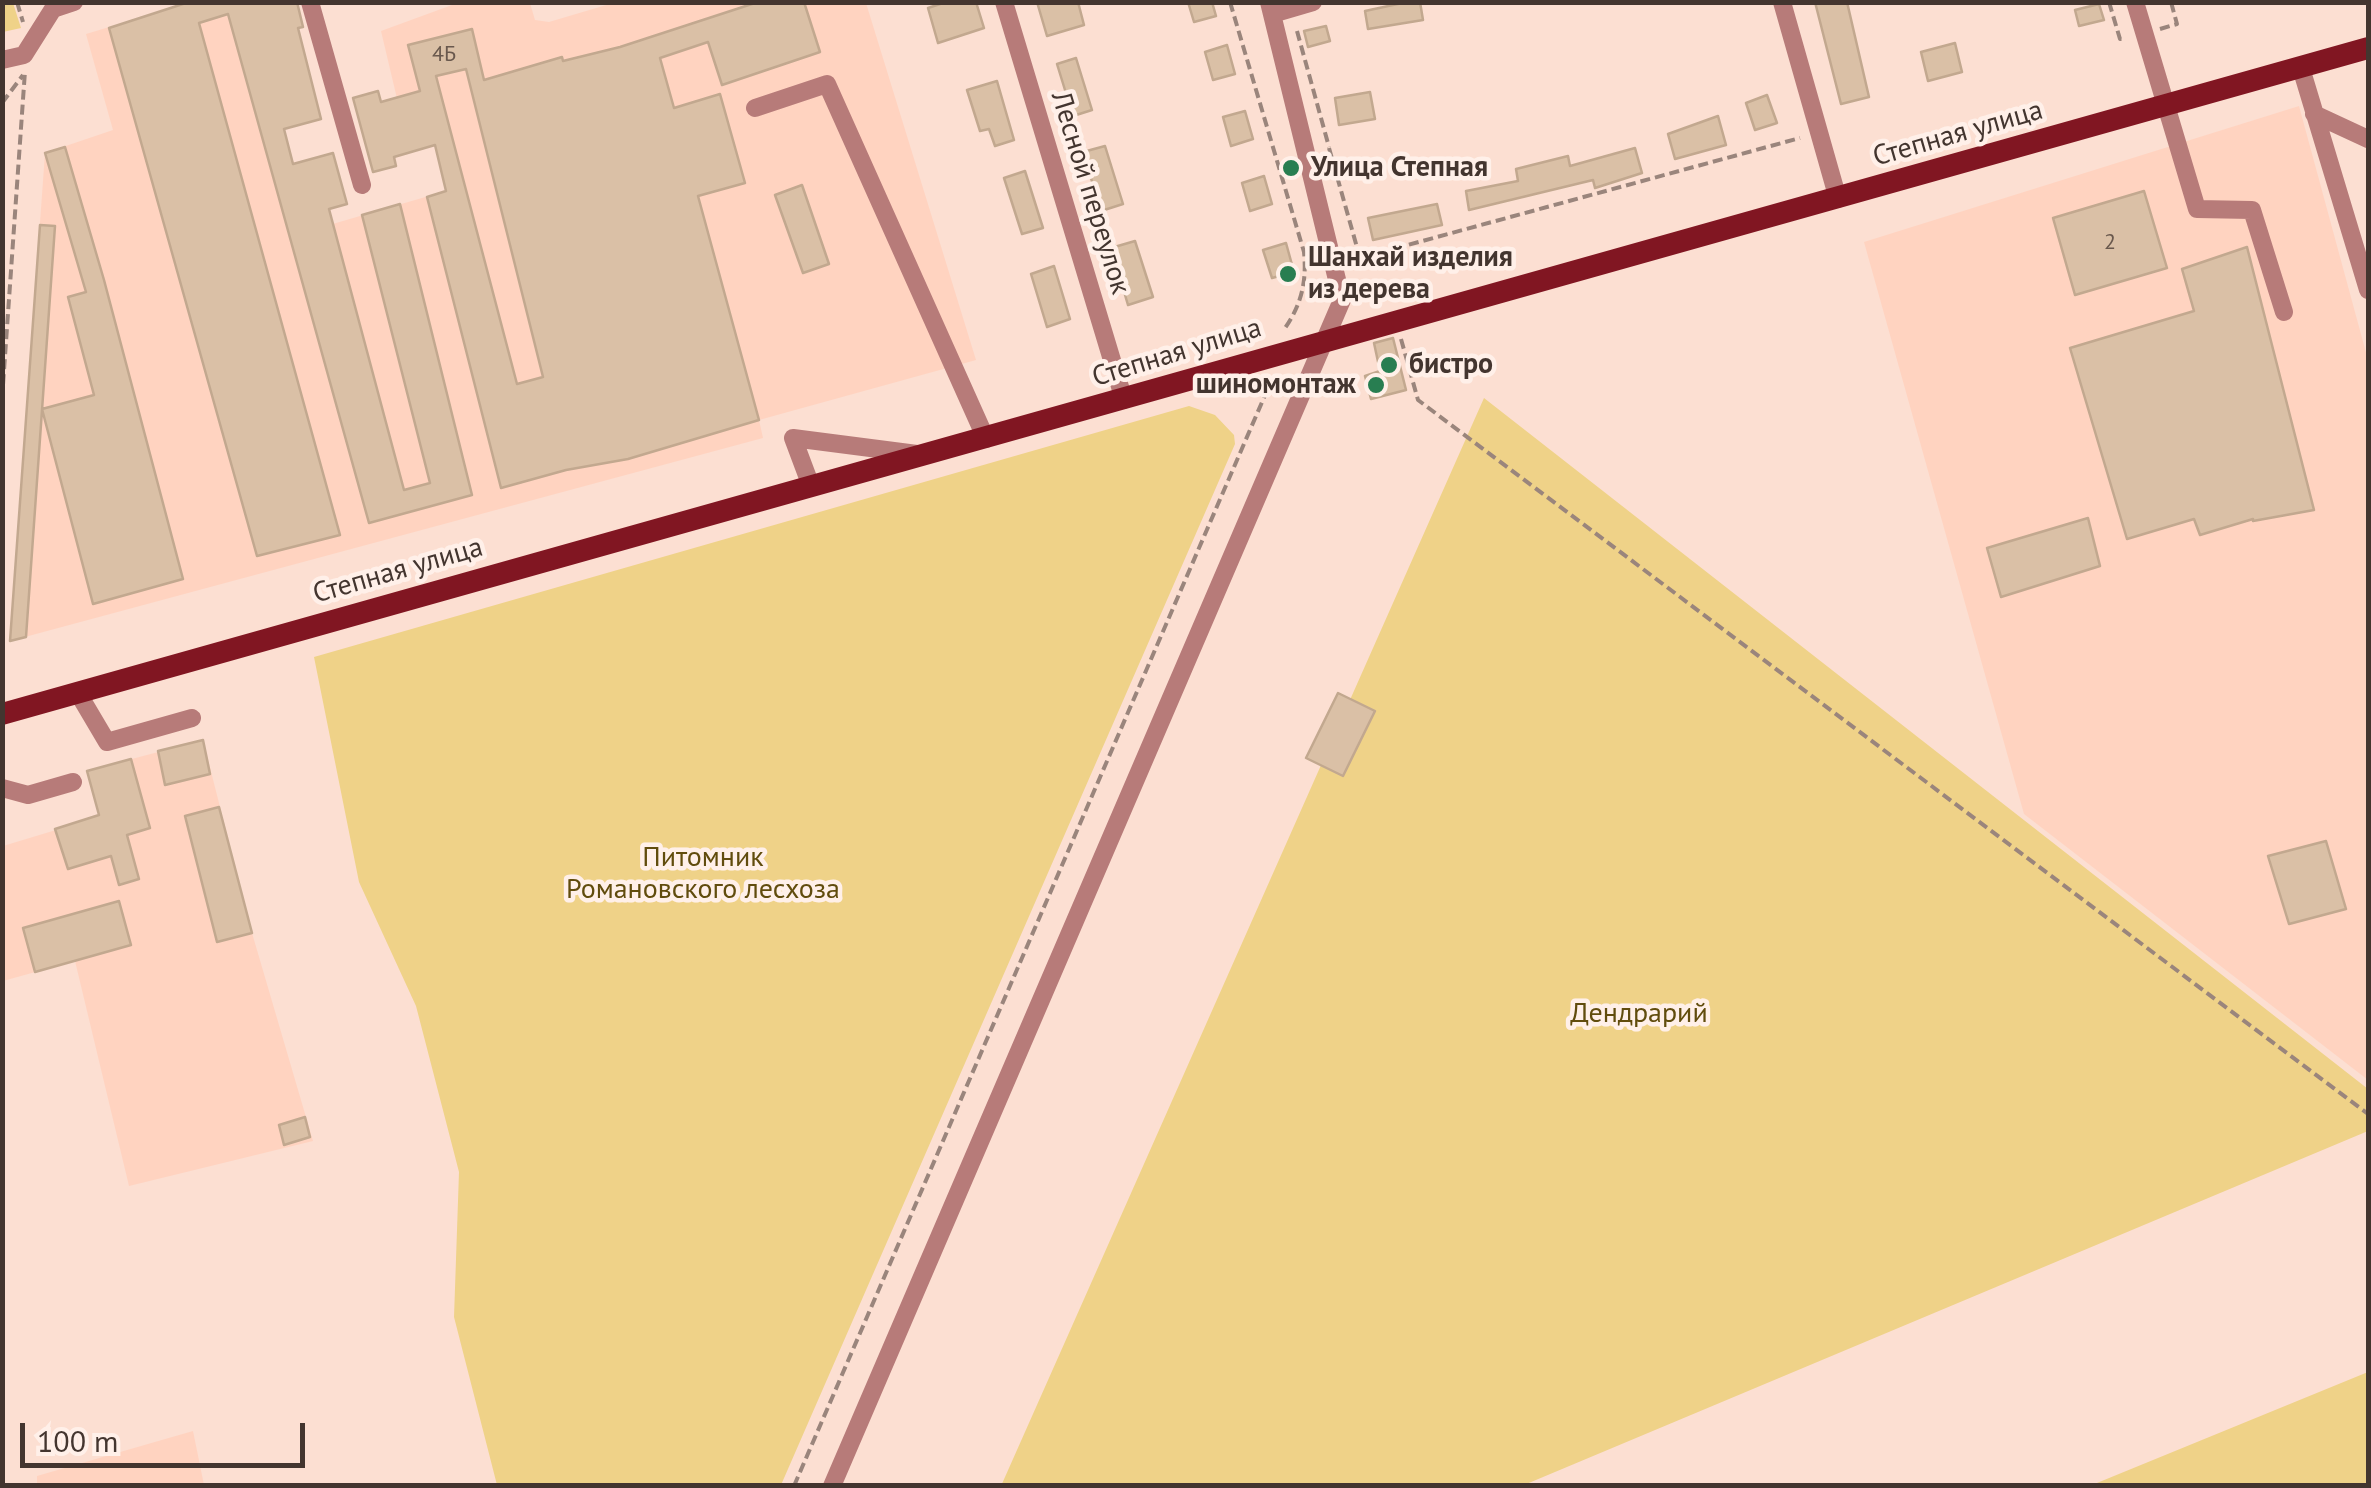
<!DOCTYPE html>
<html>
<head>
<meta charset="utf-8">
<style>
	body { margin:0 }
	#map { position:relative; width:2371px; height:1488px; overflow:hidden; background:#fcdfd2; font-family:"PT Sans",sans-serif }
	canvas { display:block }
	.frame { position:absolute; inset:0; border:5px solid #43352f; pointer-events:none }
	.scale { position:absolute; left:20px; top:1423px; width:285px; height:45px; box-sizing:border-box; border:5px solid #43352f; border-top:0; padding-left:12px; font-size:30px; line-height:35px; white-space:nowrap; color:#43352f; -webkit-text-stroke:8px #fff0e9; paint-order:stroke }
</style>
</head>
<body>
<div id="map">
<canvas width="2371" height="1488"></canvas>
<div class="frame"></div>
<div class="scale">100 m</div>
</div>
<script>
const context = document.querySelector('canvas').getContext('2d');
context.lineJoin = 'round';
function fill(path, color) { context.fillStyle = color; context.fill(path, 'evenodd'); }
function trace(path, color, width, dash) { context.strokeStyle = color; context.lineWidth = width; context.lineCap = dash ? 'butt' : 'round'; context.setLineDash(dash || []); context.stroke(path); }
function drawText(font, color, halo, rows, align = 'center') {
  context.font = font + ' "PT Sans",sans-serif'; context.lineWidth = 9; context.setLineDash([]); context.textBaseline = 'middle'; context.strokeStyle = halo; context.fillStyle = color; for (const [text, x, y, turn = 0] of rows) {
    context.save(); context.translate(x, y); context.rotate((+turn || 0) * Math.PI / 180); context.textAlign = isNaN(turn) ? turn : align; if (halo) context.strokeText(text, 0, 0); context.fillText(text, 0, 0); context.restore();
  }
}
fill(new Path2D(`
	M189 3H250L312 230 446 191 424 100 399 107 381 31 452 5 451 3H530L535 20 549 22 613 3H866L976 360 759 420 763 438 10 641 45 153 113 130 86 34Z
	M2299 106 2368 360V1080L2024 814 1864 242Z
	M203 740 252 933 313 1141 129 1186 75 961 3 981V846L99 817 87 771Z
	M193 1431 204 1485H37V1476Z`), '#ffd3c0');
fill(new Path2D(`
	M2 3H13L21 28 3 32Z
	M1484 398 2368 1089V1131L1524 1485 1001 1486Z
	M1189 406 1215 415 1234 435 1235 444 781 1485H497L454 1317 459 1172 416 1006 359 882 314 657Z
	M2368 1372V1485H2092Z`), '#efd288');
const building = new Path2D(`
	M189 2H297L303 27 298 28 321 119 284 129 293 164 333 153 347 204 329 209 404 490 430 483 362 215 400 204 472 495 369 523 228 14 199 23 340 535 257 556 109 28Z
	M758 2H804L820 52 722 85 708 42 660 58 674 108 720 94 745 183 698 196 759 420 628 459 566 470 501 488 427 197 446 191 435 145 394 157 396 166 373 172 353 98 378 91 381 102 420 91 408 45 472 29 484 80 562 57 563 61 620 47ZM466 69 543 377 517 384 436 76Z
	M946 2H976L984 28 938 43 928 8Z
	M1037 2H1078L1084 25 1047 36Z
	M1188 2H1212L1216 16 1194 22Z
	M1407 2H1420L1423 20 1368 29 1365 11Z
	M1815 2H1847L1869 97 1841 104Z
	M2099 4 2104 20 2079 26 2075 10Z
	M1326 26 1330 41 1308 47 1304 31Z
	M1955 43 1962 72 1928 81 1921 52Z
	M1227 45 1235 74 1213 80 1205 52Z
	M1076 58 1092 110 1073 116 1057 64Z
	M997 81 1014 140 995 146 989 129 980 131 967 90Z
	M1370 92 1375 119 1339 125 1335 98Z
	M1767 95 1777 123 1755 130 1746 103Z
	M1245 111 1253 139 1231 146 1223 117Z
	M1718 116 1726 145 1675 159 1668 134Z
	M1105 146 1123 204 1101 211 1083 152Z
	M65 147 104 280 183 579 93 604 42 409 94 395 68 297 86 292 45 153Z
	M1635 148 1642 173 1595 188 1593 180 1469 210 1466 191 1518 181 1516 169 1568 156 1570 166Z
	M1025 171 1043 228 1022 234 1004 178Z
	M1264 176 1272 204 1250 211 1242 183Z
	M802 185 829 264 803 273 775 195Z
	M2144 191 2167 268 2075 295 2053 218Z
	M1437 204 1442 225 1373 240 1368 218Z
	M40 225 55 226 26 637 10 641Z
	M1135 241 1153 297 1128 305 1111 248Z
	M1286 243 1294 272 1272 278 1263 250Z
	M2247 247 2314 510 2253 521V519L2200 535 2194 519 2127 539 2070 348 2194 311 2182 269Z
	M1054 266 1070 319 1047 327 1031 274Z
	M1393 338 1406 390 1371 399 1365 376 1380 371 1374 343Z
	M2088 518 2100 566 2001 597 1987 548Z
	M1338 693 1375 711 1343 776 1306 758Z
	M203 740 210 774 165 785 158 751Z
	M131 759 150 828 127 835 139 879 119 885 111 856 68 869 55 829 99 815 87 771Z
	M219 807 252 933 217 942 185 816Z
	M2326 841 2346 909 2289 924 2268 856Z
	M119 901 131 945 35 972 23 928Z
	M305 1117 310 1137 284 1145 279 1125Z`);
fill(building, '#dac0a6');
trace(building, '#c2a88f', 2.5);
trace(new Path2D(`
	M17 2 23 22
	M1230 2 1304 252C1307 283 1301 306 1283 331
	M2109 2 2120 39 2126 38
	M2160 29 2177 24 2171 2
	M1297 31 1329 147
	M2 103 23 75
	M1329 148 1360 258 1800 138
	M1401 339 1418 400 2368 1114
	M2 399 25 71
	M794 1486 1272 379`), '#9a857c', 4, [10, 5]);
trace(new Path2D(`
	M310 2 362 185
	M1004 2 1124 400
	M1782 2 1838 199
	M2135 2 2197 209 2252 210 2284 312
	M53 9 74 2
	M1272 14 1313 2
	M2 60 24 55 53 9
	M2301 68 2368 290
	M755 108 827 84 986 439
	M2314 114 2368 139
	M811 486 793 438 917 454
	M78 693 107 742 192 718
	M2 788 28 795 73 782
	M832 1486 1342 300 1269 2`), '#b77b79', 18);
trace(new Path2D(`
	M2 714 2368 48`), '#811622', 22);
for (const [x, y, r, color] of [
	[1291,168,10,"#287e51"],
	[1288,274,10,"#287e51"],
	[1389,365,10,"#287e51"],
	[1376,385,10,"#287e51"]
]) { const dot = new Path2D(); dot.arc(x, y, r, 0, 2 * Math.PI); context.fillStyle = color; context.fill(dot); trace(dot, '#fff0e9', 4); }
drawText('22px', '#69584d', null, [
	["4Б",444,55],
	["2",2110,243]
]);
drawText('28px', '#43352f', '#fff0e9', [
	["Степная улица",1958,134,-16],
	["Лесной переулок",1090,193,73],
	["Степная улица",1177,353,-17],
	["Степная улица",398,571,-16]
]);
drawText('bold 28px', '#43352f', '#fff0e9', [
	["Улица Степная",1311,168],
	["Шанхай изделия",1308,258],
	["из дерева",1308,290],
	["бистро",1409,365],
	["шиномонтаж",1356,385,"right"]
], 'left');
drawText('28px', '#614c0d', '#fff0e9', [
	["Питомник",703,858],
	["Романовского лесхоза",703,890],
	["Дендрарий",1639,1014]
]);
</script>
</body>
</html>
